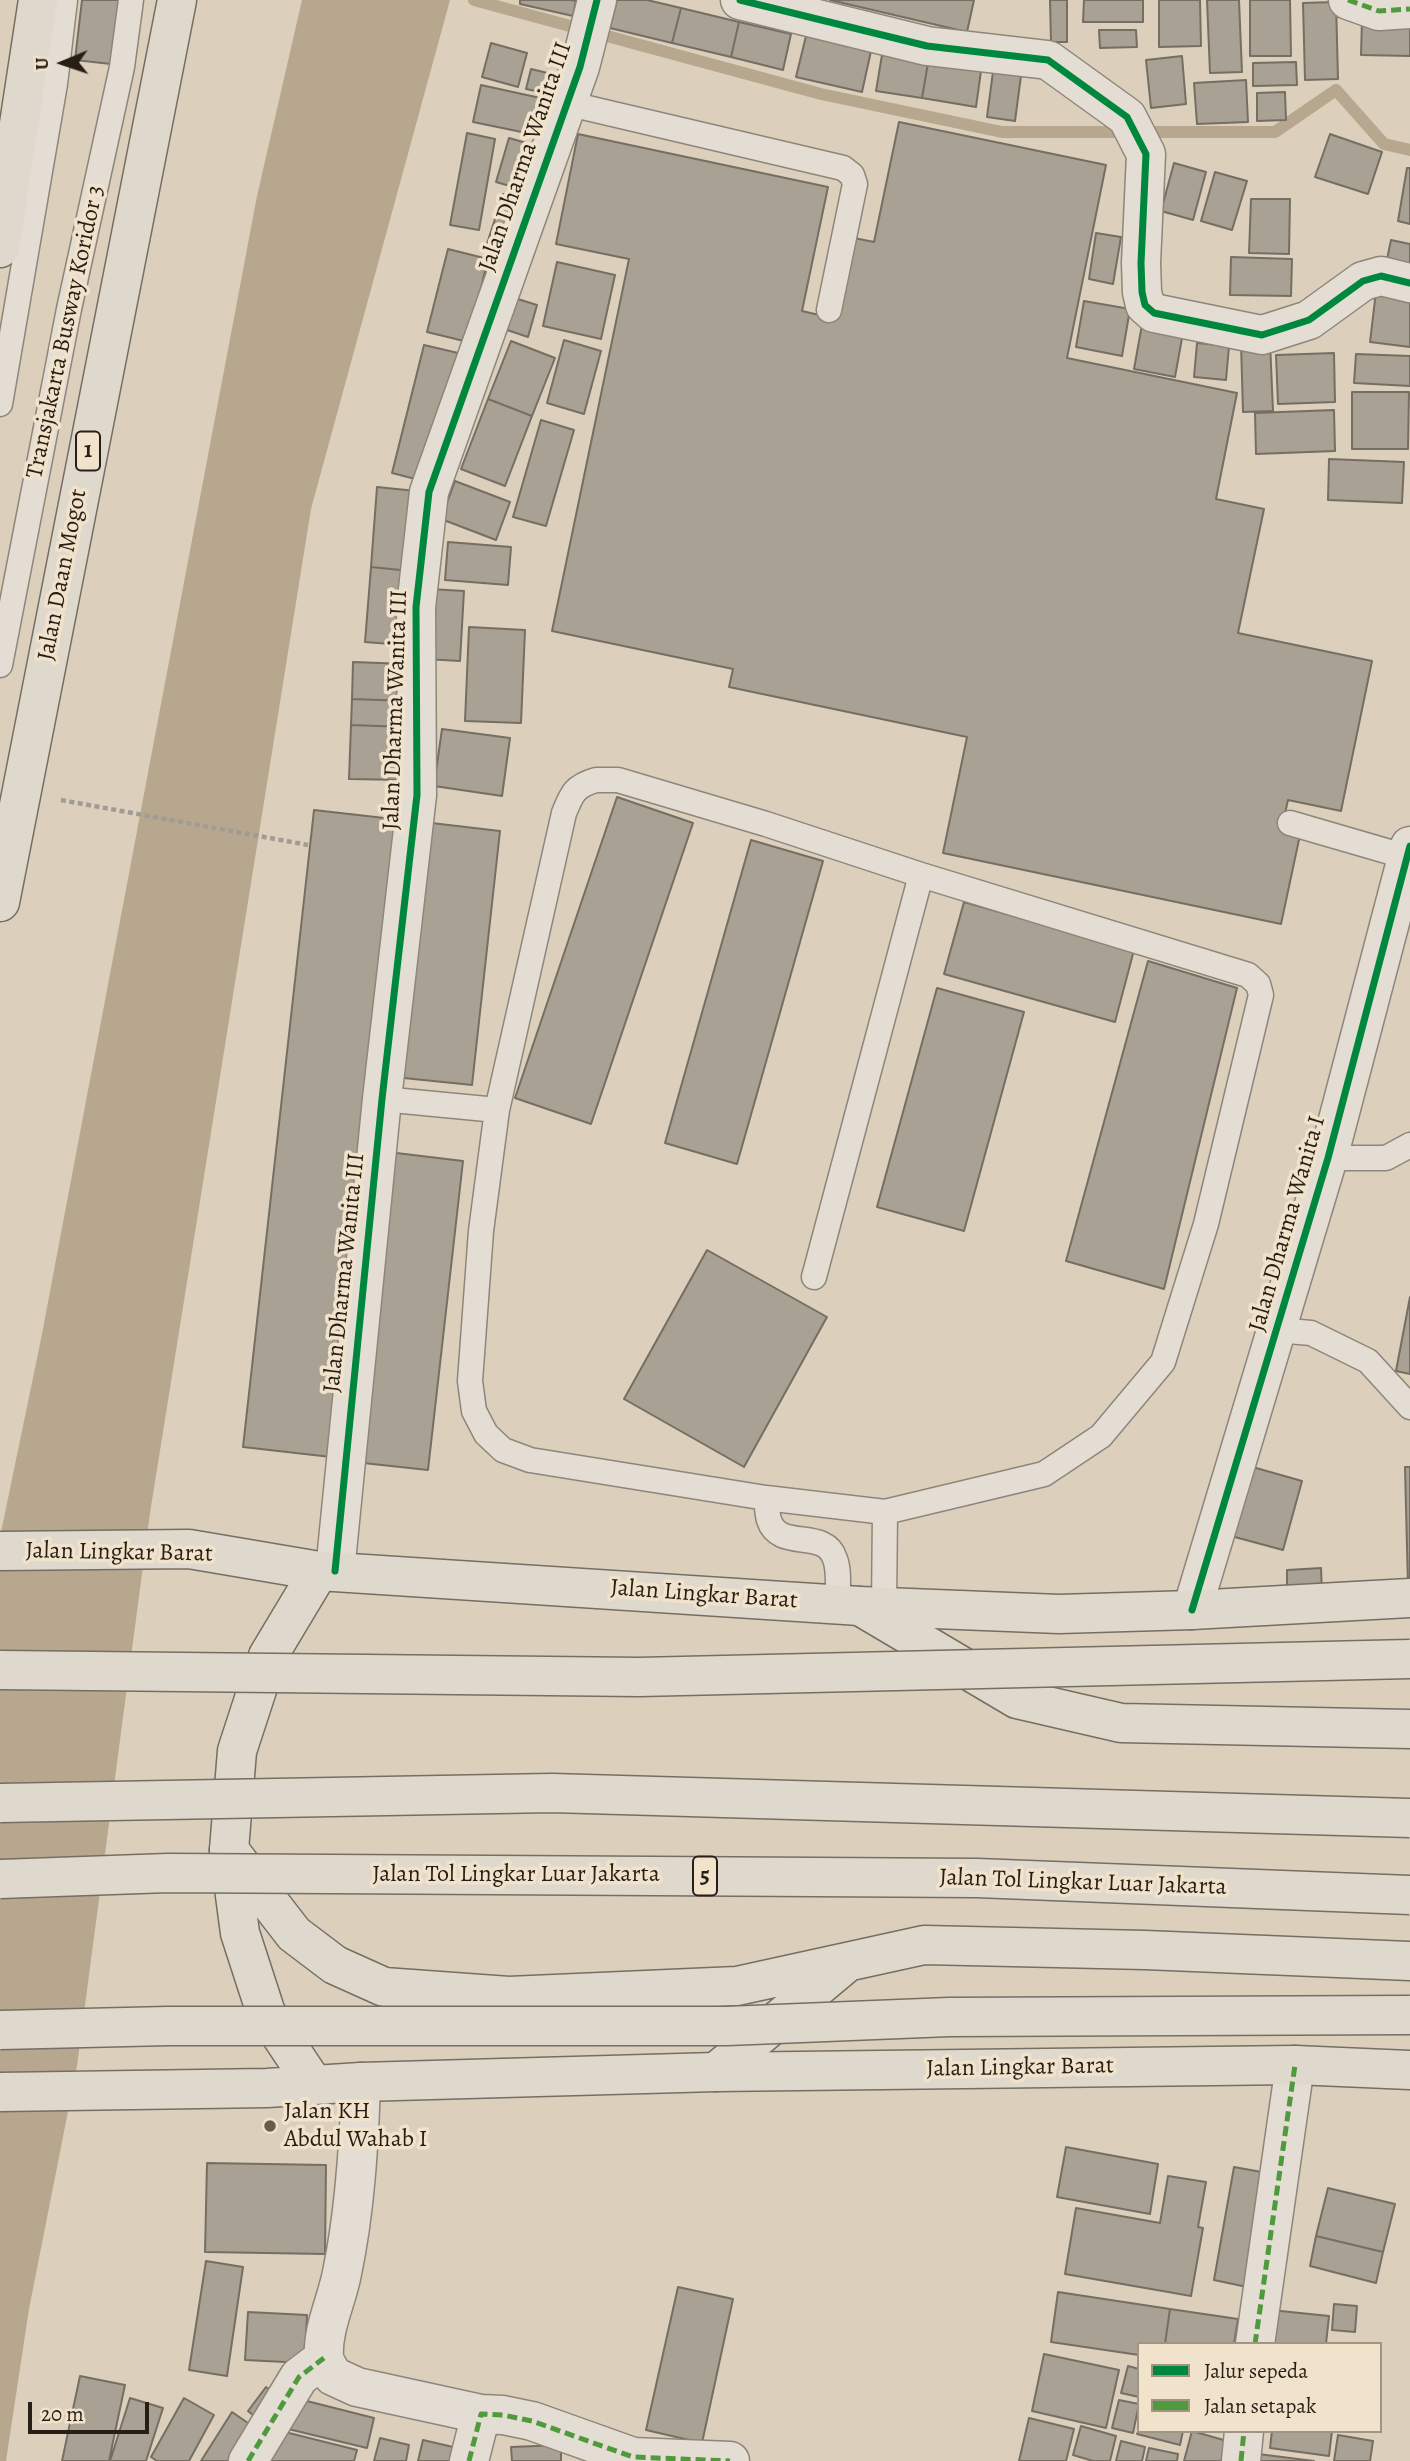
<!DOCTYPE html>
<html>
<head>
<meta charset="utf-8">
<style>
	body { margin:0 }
	#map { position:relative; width:1410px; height:2461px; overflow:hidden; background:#dcd0bc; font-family:Alegreya,serif }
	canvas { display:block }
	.legend { position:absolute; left:1137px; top:2342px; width:245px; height:91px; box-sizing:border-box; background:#f1e2cb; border:2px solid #a09482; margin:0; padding:9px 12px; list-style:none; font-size:21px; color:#271e15 }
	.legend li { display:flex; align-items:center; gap:14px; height:35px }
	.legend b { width:35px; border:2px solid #a09482 }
	.north { position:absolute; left:28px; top:28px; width:70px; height:70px; -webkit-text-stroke:5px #f1e2cb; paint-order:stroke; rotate:268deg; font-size:19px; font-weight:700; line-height:28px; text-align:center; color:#271e15 }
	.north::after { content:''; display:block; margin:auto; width:24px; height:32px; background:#271e15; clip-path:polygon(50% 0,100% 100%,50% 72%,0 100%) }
	.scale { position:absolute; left:28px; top:2402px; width:121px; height:32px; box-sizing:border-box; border:4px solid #271e15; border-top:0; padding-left:9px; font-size:21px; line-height:24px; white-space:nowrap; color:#271e15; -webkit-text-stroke:5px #f1e2cb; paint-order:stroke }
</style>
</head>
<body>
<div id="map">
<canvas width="1410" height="2461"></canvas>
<ul class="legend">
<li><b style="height:9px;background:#00873e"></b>Jalur sepeda</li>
<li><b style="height:9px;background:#4e9a3d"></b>Jalan setapak</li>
</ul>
<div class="north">U</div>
<div class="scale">20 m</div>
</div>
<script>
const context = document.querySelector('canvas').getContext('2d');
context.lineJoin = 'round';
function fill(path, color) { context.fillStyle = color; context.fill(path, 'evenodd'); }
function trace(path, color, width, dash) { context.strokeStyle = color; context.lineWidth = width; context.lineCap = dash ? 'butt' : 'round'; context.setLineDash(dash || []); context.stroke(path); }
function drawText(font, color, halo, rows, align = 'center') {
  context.font = font + ' Alegreya,serif'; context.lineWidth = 7; context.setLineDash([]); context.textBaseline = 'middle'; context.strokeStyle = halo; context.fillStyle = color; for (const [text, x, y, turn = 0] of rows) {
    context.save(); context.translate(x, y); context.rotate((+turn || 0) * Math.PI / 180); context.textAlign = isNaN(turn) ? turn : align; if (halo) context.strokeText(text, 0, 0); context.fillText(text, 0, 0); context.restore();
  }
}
fill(new Path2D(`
	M302 0H450L311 509 150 1513 77 2066 29 2309 6 2461H0V1537L41 1339 257 196Z`), '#b7a78e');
trace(new Path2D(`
	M474 0 821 94 1002 132H1275L1336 90 1384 144 1410 150`), '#b7a78e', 12);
const building = new Path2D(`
	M82 0H119L111 64 75 60Z
	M520 0H571L576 1 573 16 520 4Z
	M617 0H647L681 8 672 43 610 28Z
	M830 0H974L967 32Z
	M1050 0H1067V42H1051Z
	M1084 0H1143V22H1083Z
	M1159 0H1200L1201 46 1159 47Z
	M1207 0H1239L1242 72 1210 73Z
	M1250 0H1290L1291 56H1250Z
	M1336 2 1338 79 1305 80 1303 3Z
	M681 8 739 22 731 57 672 43Z
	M1362 18H1410V56L1361 55Z
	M739 22 791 34 783 70 731 57Z
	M1099 30H1136L1137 47 1100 48Z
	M806 36 871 51 862 92 796 77Z
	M491 43 527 53 518 87 482 77Z
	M882 55 928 63 922 98 876 91Z
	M1182 56 1186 104 1151 108 1146 60Z
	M1296 62 1297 85 1253 86V63Z
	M928 63 981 71 976 107 922 98Z
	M994 64 1022 68 1015 121 987 117Z
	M531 69 564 77 560 96 526 89Z
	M1246 80 1248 122 1197 124 1194 83Z
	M481 85 554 101 546 137 473 122Z
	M1285 92 1286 120 1257 121V93Z
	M899 122 1106 165 1067 358 1237 393 1216 499 1264 509 1238 633 1372 661 1341 811 1288 800 1281 831 1300 835 1281 924 943 853 967 737 729 687 733 669 552 631 629 259 556 244 578 134 828 187 802 311 832 318 849 237 874 242Z
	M467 133 495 139 479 230 450 225Z
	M1330 134 1382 152 1368 194 1315 177Z
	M509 138 544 148 531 192 496 182Z
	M1174 163 1206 172 1193 220 1161 211Z
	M1407 168H1410V224L1398 221Z
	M1215 172 1247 181 1232 230 1201 221Z
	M503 194 527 202 509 259 485 250Z
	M1251 199H1290L1289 254 1249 253Z
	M1096 233 1121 237 1113 284 1089 279Z
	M1391 240 1410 244V279L1384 274Z
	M448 249 488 259 468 342 427 332Z
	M1231 257 1292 259 1291 296 1230 295Z
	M557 262 615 275 601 339 543 326Z
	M1377 283 1410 287V347L1370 342Z
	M505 295 537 305 528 337 495 326Z
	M1084 301 1130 309 1122 356 1076 347Z
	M1143 319 1184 327 1175 377 1134 369Z
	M564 340 601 351 584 414 547 403Z
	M511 341 555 358 532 416 488 399Z
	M1270 342 1273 411 1243 412 1241 343Z
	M1197 343 1229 346 1226 380 1194 377Z
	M424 345 458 353 427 482 392 473Z
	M1334 353 1335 402 1278 404 1276 355Z
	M1356 354 1410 356V386L1354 383Z
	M1352 392H1409L1408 449H1352Z
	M488 399 532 416 505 486 461 469Z
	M1334 410 1335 451 1256 454 1255 413Z
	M541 420 574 430 546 526 513 517Z
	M1329 459 1404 462 1402 503 1328 500Z
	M455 481 510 502 496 540 441 519Z
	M377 487 416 491 410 571 371 567Z
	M448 542 511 547 508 585 445 580Z
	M371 567 410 571 403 645 365 642Z
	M430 589 464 591 460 661 425 659Z
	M469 627 525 630 521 723 465 721Z
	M353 662 407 664 406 701 352 699Z
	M352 699 406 701V727L351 725Z
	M351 725 406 727 403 780 349 779Z
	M442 729 510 738 502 796 434 786Z
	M617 797 693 823 591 1124 515 1098Z
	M314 810 402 820 331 1457 243 1447Z
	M423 822 500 831 472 1085 394 1077Z
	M751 840 823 861 737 1164 665 1143Z
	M964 902 1134 950 1115 1022 944 974Z
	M1148 961 1237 988 1164 1289 1066 1261Z
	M937 988 1024 1012 964 1231 877 1207Z
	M388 1152 463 1161 428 1470 354 1462Z
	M707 1250 827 1317 744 1467 624 1399Z
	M1410 1297V1374L1396 1371Z
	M1249 1466 1302 1481 1283 1550 1231 1536Z
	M1405 1467H1410V1587H1408Z
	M1321 1568 1322 1594 1287 1596V1570Z
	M1066 2147 1158 2164 1150 2214 1057 2197Z
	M207 2163 326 2165 325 2254 205 2252Z
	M1234 2167 1267 2173 1247 2287 1214 2280Z
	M1168 2176 1206 2182 1198 2227 1203 2228 1191 2296 1065 2274 1076 2208 1160 2223Z
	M1328 2188 1395 2204 1383 2252 1316 2236Z
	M1316 2236 1383 2252 1376 2283 1310 2266Z
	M206 2261 243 2267 227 2376 189 2370Z
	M678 2287 733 2299 702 2443 646 2430Z
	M1058 2292 1170 2309 1165 2344H1139V2355L1051 2342Z
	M1334 2304 1357 2306 1355 2332 1332 2330Z
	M1170 2309 1238 2319 1234 2344H1165Z
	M1271 2310 1329 2316 1326 2344H1267Z
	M248 2312 307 2315 305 2363 245 2360Z
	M1044 2354 1119 2370 1106 2428 1032 2411Z
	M1128 2366 1139 2369V2397L1121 2393Z
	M80 2376 125 2385 109 2461H62Z
	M266 2387 284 2401 265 2425 248 2411Z
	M291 2397 374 2418 367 2448 284 2428Z
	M130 2398 163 2408 146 2461H110Z
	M184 2398 214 2415 189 2461H157L151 2457Z
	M1119 2400 1139 2404 1133 2433 1112 2428Z
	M232 2412 264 2434 246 2461H201Z
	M1029 2418 1074 2429 1066 2461H1019Z
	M1081 2426 1116 2436 1110 2461H1093L1073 2455Z
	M269 2428 357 2450 354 2461H261Z
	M1139 2430V2431H1183L1180 2445 1137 2434Z
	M1192 2431 1227 2441 1221 2461H1184Z
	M1272 2431H1332L1329 2456 1270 2448Z
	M1338 2435 1373 2441 1370 2461H1334Z
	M380 2438 409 2445 406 2461H374Z
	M423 2440 466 2450 464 2461H418Z
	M1121 2441 1145 2447 1142 2461H1116Z
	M561 2445V2461H512L511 2447Z
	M1149 2448 1178 2454 1177 2461H1146Z
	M1258 2454 1314 2461H1257Z`);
fill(building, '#a9a193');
trace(building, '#756e63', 2);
const service = new Path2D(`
	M566 103 843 168 852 175 855 184 829 310
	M0 404 55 84 65 0
	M0 665 69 309 122 67 131 0
	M596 780H618L766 824 921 875 1248 975 1258 984 1261 995 1206 1224 1163 1362 1101 1436 1044 1474 885 1512 766 1498 530 1460 503 1450 486 1434 474 1411 470 1381 481 1231 497 1110 564 813C572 793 575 786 596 780Z
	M1290 823 1407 857
	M382 1099 497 1110
	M1328 1158H1386L1410 1145
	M814 1277 921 875
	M1277 1330 1311 1333 1368 1361 1410 1407
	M766 1498C767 1505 767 1513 769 1520 779 1552 825 1527 835 1559 840 1572 837 1590 838 1603
	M884 1607 885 1512`);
const minor = new Path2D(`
	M740 0 927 46 1048 60 1127 117 1146 154 1141 263 1142 292 1145 305 1154 313 1262 335 1309 320 1363 281 1381 276 1410 283
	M1348 0 1379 11 1410 9
	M335 1571 382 1099 417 795 416 607 429 492 580 67 597 0
	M1192 1610 1328 1158 1410 846
	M361 2082C359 2146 355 2211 342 2273 337 2300 322 2329 324 2357 325 2363 330 2370 333 2376L357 2387 481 2414 503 2415 532 2421 633 2457 730 2461
	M1255 2344 1295 2065
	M248 2461 299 2377 324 2358
	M469 2461 481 2414
	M1241 2461 1244 2431`);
const primary = new Path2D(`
	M0 1551 189 1549 319 1571 860 1606 1059 1614 1192 1610 1410 1598
	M314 2085 266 2013 240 1933 229 1850 237 1751 268 1656 319 1571
	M0 2092 267 2088 361 2082 716 2072 1295 2065 1410 2070`);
const trunk = new Path2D(`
	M0 248 38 0
	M0 902 177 0`);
const motorway = new Path2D(`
	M860 1606 1017 1699 1121 1723 1410 1729
	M229 1850 294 1934 335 1965 384 1987 509 1996 737 1986 924 1945 1145 1950 1410 1961
	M716 2072 844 1965`);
trace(service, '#8e867b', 27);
trace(minor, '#8e867b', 41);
trace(primary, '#756e63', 41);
trace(trunk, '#756e63', 41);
trace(motorway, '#756e63', 41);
trace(new Path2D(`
	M61 800 308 845`), '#a09b93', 4.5, [5, 3.5]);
trace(service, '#e4ddd3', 24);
trace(minor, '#e4ddd3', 38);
trace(primary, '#dfd8cc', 38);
trace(trunk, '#dfd8cc', 38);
trace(motorway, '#dfd8cc', 38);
const primaryBridge = new Path2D(`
	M0 1670 639 1677 1410 1659
	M0 2030 168 2026H727L949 2017 1410 2015`);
const motorwayBridge = new Path2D(`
	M0 1803 552 1793 1410 1818
	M0 1879 168 1873 977 1878 1410 1895`);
trace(primaryBridge, '#756e63', 41, []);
trace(motorwayBridge, '#756e63', 41, []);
trace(primaryBridge, '#dfd8cc', 38);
trace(motorwayBridge, '#dfd8cc', 38);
trace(new Path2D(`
	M1348 0 1379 11 1410 9
	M1255 2344 1295 2065
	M248 2461 299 2377 324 2358
	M469 2461 481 2414 503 2415 532 2421 633 2457 730 2461
	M1241 2461 1244 2431`), '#4e9a3d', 5, [10, 5]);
trace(new Path2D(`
	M740 0 927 46 1048 60 1127 117 1146 154 1141 263 1142 292 1145 305 1154 313 1262 335 1309 320 1363 281 1381 276 1410 283
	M335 1571 382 1099 417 795 416 607 429 492 580 67 597 0
	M1192 1610 1328 1158 1410 846`), '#00873e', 7);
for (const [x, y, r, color] of [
	[270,2126,7,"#665c4f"]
]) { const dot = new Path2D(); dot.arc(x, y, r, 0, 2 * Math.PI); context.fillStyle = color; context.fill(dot); trace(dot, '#f1e2cb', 2.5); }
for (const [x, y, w] of [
	[88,451,24],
	[705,1876,24]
]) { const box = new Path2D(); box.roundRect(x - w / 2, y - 19.5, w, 39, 5); context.fillStyle = '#f1e2cb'; context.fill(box); trace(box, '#271e15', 2); }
drawText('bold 23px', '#271e15', null, [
	["1",88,451],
	["5",705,1876]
]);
drawText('24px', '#271e15', '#f1e2cb', [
	["Jalan Dharma Wanita III",526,157,-71],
	["Transjakarta Busway Koridor 3",66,332,-78],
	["Jalan Daan Mogot",63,575,-79],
	["Jalan Dharma Wanita III",396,710,-88],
	["Jalan Dharma Wanita I",1288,1224,-74],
	["Jalan Dharma Wanita III",345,1273,-84],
	["Jalan Lingkar Barat",119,1553,1],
	["Jalan Lingkar Barat",704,1595,4],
	["Jalan Tol Lingkar Luar Jakarta",516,1875],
	["Jalan Tol Lingkar Luar Jakarta",1083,1883,2],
	["Jalan Lingkar Barat",1020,2068,-1]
]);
drawText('24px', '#271e15', '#f1e2cb', [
	["Jalan KH",284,2112],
	["Abdul Wahab I",284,2140]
], 'left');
</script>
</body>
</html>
